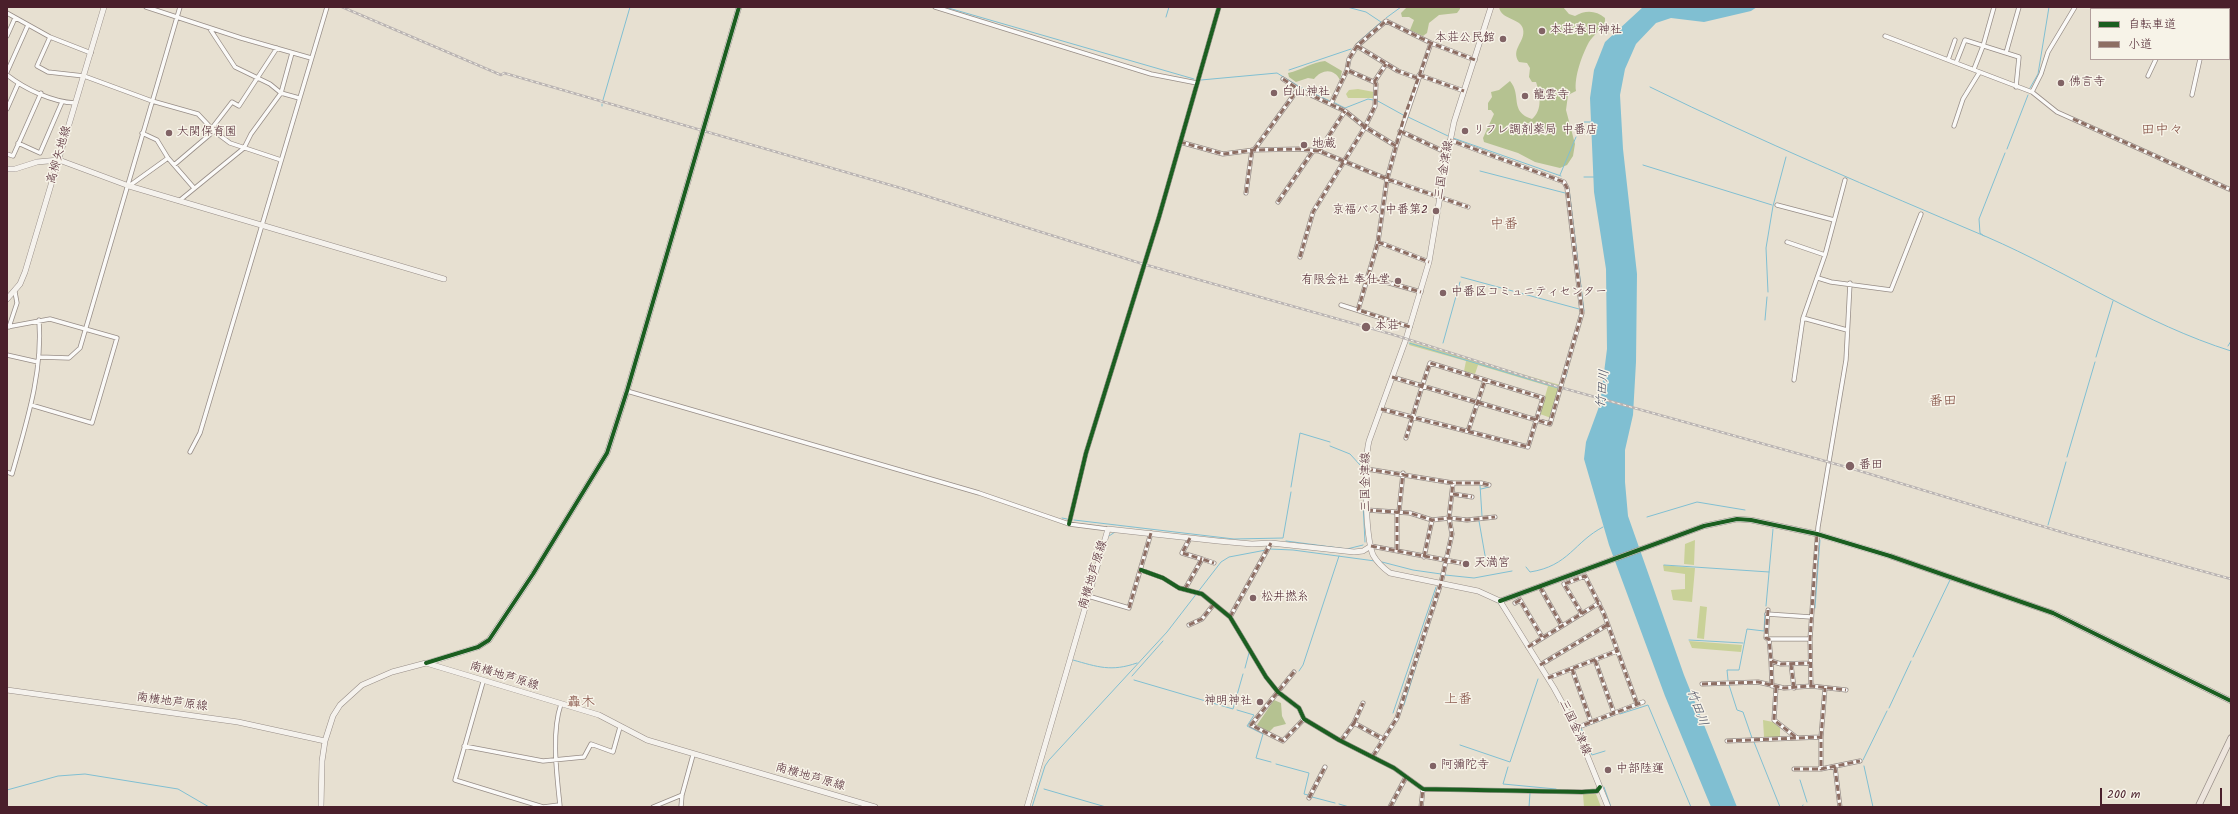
<!DOCTYPE html>
<html>
<head>
<meta charset="utf-8">
<style>
	body { margin:0 }
	#map { position:relative; width:2238px; height:814px; overflow:hidden; background:#e7e0d1; font-family:Kalam,"Klee One",sans-serif }
	canvas { display:block }
	.frame { position:absolute; inset:0; border:8px solid #4a1f2b; pointer-events:none }
	.legend { position:absolute; left:2090px; top:8px; width:140px; height:52px; box-sizing:border-box; background:#f7f3e8; border:1px solid #b29e9c; margin:0; padding:5px 7px; list-style:none; font-size:12px; color:#4a1f2b }
	.legend li { display:flex; align-items:center; gap:8px; height:20px }
	.legend b { width:20px; border:1px solid #b29e9c }
	.scale { position:absolute; left:2100px; top:788px; width:122px; height:18px; box-sizing:border-box; border:2px solid #4a1f2b; border-top:0; padding-left:5px; font-size:12px; line-height:14px; white-space:nowrap; color:#4a1f2b; -webkit-text-stroke:3px #f7f3e8; paint-order:stroke }
</style>
</head>
<body>
<div id="map">
<canvas width="2238" height="814"></canvas>
<div class="frame"></div>
<ul class="legend">
<li><b style="height:5px;background:#1b5e20"></b>自転車道</li>
<li><b style="height:5px;background:#8d6e63"></b>小道</li>
</ul>
<div class="scale">200 m</div>
</div>
<script>
const context = document.querySelector('canvas').getContext('2d');
context.lineJoin = 'round';
function fill(path, color) { context.fillStyle = color; context.fill(path, 'evenodd'); }
function trace(path, color, width, dash) { context.strokeStyle = color; context.lineWidth = width; context.lineCap = dash ? 'butt' : 'round'; context.setLineDash(dash || []); context.stroke(path); }
function drawText(font, color, halo, rows, align = 'center') {
  context.font = font + ' Kalam,"Klee One",sans-serif'; context.lineWidth = 3; context.setLineDash([]); context.textBaseline = 'middle'; context.strokeStyle = halo; context.fillStyle = color; for (const [text, x, y, turn = 0] of rows) {
    context.save(); context.translate(x, y); context.rotate((+turn || 0) * Math.PI / 180); context.textAlign = isNaN(turn) ? turn : align; if (halo) context.strokeText(text, 0, 0); context.fillText(text, 0, 0); context.restore();
  }
}
fill(new Path2D(`
	M1358 89 1374 92 1373 98H1348L1346 94 1349 90Z
	M1410 342 1560 385 1551 418 1540 414 1548 386 1478 365 1475 374 1464 371 1466 361 1409 345Z
	M1695 540 1694 565 1684 564 1685 544Z
	M1663 565 1695 568 1692 602 1673 600 1671 590 1685 589V574L1664 571Z
	M1700 606 1707 607 1704 639 1697 638Z
	M1689 641 1742 645 1741 652 1692 648Z
	M1763 720 1773 722 1780 728V737H1764Z
	M1583 794H1596L1601 807H1584Z`), '#c9d198');
fill(new Path2D(`
	M1407 7H1460V9L1457 13 1439 15 1429 23 1427 33 1423 36 1410 30 1414 20 1409 17H1402L1401 13Z
	M1499 7H1563L1569 14 1575 16C1585 10 1596 10 1605 18V25C1600 30 1593 36 1589 42 1582 55 1574 77 1576 91L1568 95 1566 110 1575 144 1573 156 1567 165 1560 168 1535 162 1518 153 1484 142 1483 138 1494 114 1491 110H1488V103L1492 97 1491 92 1499 90 1510 81C1522 95 1509 112 1532 119 1543 110 1540 94 1536 82H1532L1529 77 1530 68 1527 63 1519 62C1510 49 1526 42 1523 29 1521 18 1501 20 1499 7Z
	M1325 61 1342 71 1340 80C1334 68 1322 69 1314 79L1308 78 1296 82 1289 77 1288 73C1302 70 1312 62 1325 61Z
	M1274 700 1281 703 1282 716 1286 724 1274 727 1269 732 1257 725Z`), '#b5c291');
fill(new Path2D(`
	M1643 7H1757L1751 11 1704 22 1671 18 1656 23 1636 44 1625 69 1620 95 1623 149 1637 274 1636 362 1633 415 1625 450V482L1628 516 1684 675 1737 807H1711L1665 696 1609 545 1584 459 1586 442 1600 404 1607 349 1606 269 1594 192 1590 98 1594 70 1605 42Z`), '#80bfd2');
trace(new Path2D(`
	M945 7 1194 79
	M1347 7 1366 12 1381 22 1356 44
	M1166 17 1169 7
	M1386 18 1401 7
	M1289 70 1351 49
	M1201 80 1277 73 1300 87 1330 101
	M1650 87C1760 141 1874 189 1987 237 2070 273 2145 324 2231 351
	M2030 88 2038 74 2049 7
	M603 100 630 7
	M1376 100 1405 116
	M1333 102 1345 108 1368 99 1373 100
	M602 106V104
	M1408 117 1448 136
	M1578 132 1584 122H1592
	M1453 138 1561 176
	M2007 149 2028 95
	M1643 165 1772 205
	M1480 171 1565 193
	M1560 175 1576 137
	M1584 177H1594
	M1569 189 1584 311
	M1984 236 1980 233 1979 219 2005 153
	M1461 277 1579 309
	M1768 292 1766 248 1773 206 1786 157
	M1765 320 1767 297
	M1409 343 1558 388
	M1443 343 1460 282
	M2228 346 2231 341
	M2096 357 2113 301
	M1566 377 1568 368
	M1330 446 1350 454 1361 466
	M2067 457 2095 362
	M1363 469 1364 500
	M1480 485 1482 516
	M1291 487 1300 433 1330 442
	M1481 489 1489 487
	M1363 504 1365 542
	M1647 517 1697 502 1745 510
	M1062 518 1067 519
	M1074 520 1234 539 1283 538 1291 492
	M1479 521 1486 561
	M2048 525 2066 462
	M1109 536 1115 532
	M1286 541 1347 549 1363 545
	M1269 549 1293 550 1375 561
	M1382 562 1413 570 1441 574
	M1664 565 1769 572
	M1526 567 1530 572C1569 566 1574 542 1603 527
	M1445 575 1474 578 1512 571
	M1766 606 1773 529
	M1815 608 1820 540
	M1689 640 1743 643
	M1913 657 1950 580
	M1073 660C1098 667 1111 672 1137 663
	M1245 668 1249 653
	M1299 671 1303 665 1339 556
	M1132 676 1163 641
	M1134 680 1233 709 1243 674
	M1728 680 1727 670H1739L1747 629 1764 631 1765 613
	M1729 685 1737 710 1743 712 1752 738
	M1404 705 1425 637
	M1889 708 1911 661
	M1237 710 1254 715 1247 726 1263 734 1256 758 1271 762
	M1393 713 1436 587
	M1620 714 1648 705 1691 807
	M1754 742 1780 807
	M1460 745 1510 762 1538 679
	M1605 751 1592 755 1581 728 1615 715
	M1863 760 1887 711
	M1276 764 1309 773 1304 794 1308 795
	M1864 766 1873 807
	M1508 767 1503 784 1556 789
	M1800 780 1807 802
	M1604 787 1611 807
	M1044 789 1106 807
	M7 790 58 776 85 774 178 789 209 807
	M1312 797 1335 803
	M1339 804 1349 807
	M1032 807 1045 766 1049 760 1167 632 1221 562 1229 557 1266 550
	M1529 807 1530 793
	M1802 807 1803 805`), '#80bfd2', 1);
const street = new Path2D(`
	M146 7 241 38 311 58
	M935 7 1151 74 1197 83
	M2111 9V7
	M7 13 50 37 91 53
	M210 29 235 67 270 84 281 93 299 98
	M7 36 15 18
	M1885 36 2032 92 2057 112 2231 190
	M50 37 37 66 48 72 84 76 152 101 198 114 214 131 230 143 281 160
	M1357 46 1398 71 1417 78
	M2006 53 2019 7
	M2229 57 2231 58
	M1948 60 1955 40
	M1956 63 1965 40 2019 57 2016 87
	M1974 69 1983 46 1994 7
	M7 72 28 25
	M7 75C25 89 52 102 75 103
	M1419 75 1464 91
	M2148 76 2156 59
	M1283 79 1298 89 1345 111 1365 127 1396 146
	M1374 82 1386 64
	M2032 92 2041 74 2048 52 2075 7
	M2192 95 2200 59
	M1331 104 1347 70 1349 59 1357 46 1386 21 1431 43 1475 60
	M7 109 18 84
	M1954 126 1963 99 1979 73
	M212 128 232 102 239 106 277 48
	M1400 131 1447 153
	M142 133 157 140 168 158 194 188
	M1180 142 1223 154 1254 150 1299 149 1319 151 1387 179 1468 207
	M18 143 40 153 62 102
	M1254 150 1298 89
	M1319 151 1345 111
	M7 154 13 156 41 93
	M174 165 214 131
	M129 186 168 158
	M1246 193 1252 150
	M179 201 244 148 251 134 281 93 292 53
	M1278 202 1313 151
	M1777 205 1834 220
	M1378 242 1429 262
	M1787 242 1825 255
	M1300 257 1313 212 1365 127 1375 106 1376 84 1374 82 1347 70
	M1368 277 1421 292
	M1818 278 1831 282 1891 290 1921 214
	M1341 305 1410 327
	M1358 310 1378 242 1387 179 1396 146 1431 43
	M1803 318 1847 330
	M7 327 50 319 117 338 92 423 31 405
	M9 327 17 303 15 292
	M7 355 38 362
	M39 357 69 358 80 348 180 7
	M1392 377 1550 424 1582 313 1567 188 1564 182 1450 140
	M1794 380 1803 318 1825 255 1845 180
	M627 391 979 493 1069 524 1108 529
	M1381 409C1430 422 1479 434 1528 447L1543 398 1430 363C1421 388 1414 413 1406 438
	M1468 431 1485 380
	M190 452 200 433 327 7
	M1367 469 1453 483H1481L1489 485
	M7 472 12 474C26 424 43 373 39 320
	M1453 494 1472 497
	M1367 510 1410 513 1432 520 1449 518 1467 520 1495 517
	M1399 511 1403 473
	M1069 524 1086 453 1159 217 1219 7
	M1190 538 1182 553 1202 559
	M1371 546 1461 563
	M1397 550V512
	M1424 557 1432 520
	M1141 570 1163 578 1179 588 1202 594 1230 617 1266 677 1278 692 1299 708 1304 719 1339 740 1394 768 1423 789 1582 792 1597 791 1600 787
	M1540 587 1562 626
	M1185 589 1202 559 1214 563
	M1088 596 1129 608 1151 533
	M1515 603 1520 600 1542 637
	M1768 610 1766 638 1769 639 1771 661 1781 664 1810 663
	M1582 614 1564 584 1585 576 1604 614 1637 704
	M1767 614 1811 617
	M1230 617 1271 543
	M1189 625 1202 619 1214 604
	M1769 639H1810
	M1528 647 1599 603
	M1595 660 1614 713
	M1771 661 1772 686
	M1791 664 1794 688
	M1540 665 1607 625
	M1572 669 1591 722
	M1294 672 1251 725 1283 741 1304 719
	M1548 678 1617 651
	M483 682 455 780 543 807 559 805
	M1702 684 1758 682 1784 688 1811 686 1846 690
	M1811 686 1810 639 1818 527 1846 360 1850 283
	M1776 687 1774 720 1797 738
	M1354 723 1363 703
	M1576 728 1643 702
	M1821 737 1825 688
	M1341 741 1354 723 1383 739
	M1727 741 1821 737V769L1860 761
	M464 746 543 761 584 757 591 744 613 752 620 727
	M1373 756 1397 718 1441 583 1452 534 1449 518 1453 483
	M1835 767 1840 807
	M1794 769H1821
	M1309 798 1325 767
	M560 806C557 776 551 733 561 704
	M653 807 682 795
	M681 807 682 795 693 755
	M1390 807 1406 777
	M1421 807 1423 789`);
const secondary = new Path2D(`
	M1491 7 1454 122 1445 167 1429 262 1406 339 1369 441C1364 462 1365 535 1373 555 1377 562 1383 568 1390 573L1478 591 1500 601 1554 688 1576 728 1608 807
	M7 169H15L37 162 59 160 129 186 444 279
	M7 299 20 284 25 272 104 7
	M1500 601 1704 526 1737 519 1751 520 1817 534 1890 556 2053 613 2231 701
	M427 663 478 647 489 640 533 574 607 453 627 391 739 7
	M7 690 238 722 325 741 333 716 340 705 362 685 392 672 426 663 599 715 647 740 875 807
	M321 807 322 761 325 741
	M1027 807 1108 529 1218 541 1252 544 1271 543 1354 552 1363 551 1371 546`);
const primary = new Path2D(`
	M2141 7 2151 9
	M2229 24 2231 25
	M2198 807 2231 738`);
trace(street, '#978d87', 5);
trace(secondary, '#978d87', 6);
trace(primary, '#978d87', 7);
trace(street, '#fbfaf8', 3.5);
trace(secondary, '#f5f2ed', 5);
trace(primary, '#ede5dd', 5.5);
const rail = new Path2D(`
	M342 7 501 75 504 73 904 189 1143 264 1391 334 1559 387 1850 468 2068 534 2231 579`);
trace(rail, '#b9b3b2', 2.5);
trace(rail, '#f7f3e8', 1, [3]);
trace(new Path2D(`
	M1357 46 1398 71 1417 78
	M1419 75 1464 91
	M1283 79 1298 89 1345 111 1365 127 1396 146
	M1374 82 1386 64
	M1333 100 1347 70 1349 59 1357 46 1386 21 1431 43 1475 60
	M1404 118 1431 43
	M2073 119 2231 190
	M1403 121 1387 179 1378 242 1358 310 1410 327
	M1400 131 1447 153
	M1180 142 1223 154 1254 150 1299 149 1319 151 1387 179 1468 207
	M1254 150 1298 89
	M1319 151 1345 111
	M1246 193 1252 150
	M1278 202 1313 151
	M1378 242 1429 262
	M1300 257 1313 212 1365 127 1375 106 1376 84 1374 82 1347 70
	M1368 277 1421 292
	M1392 377 1550 424 1582 313 1567 188 1564 182 1450 140
	M1381 409C1430 422 1479 434 1528 447L1543 398 1430 363C1421 388 1414 413 1406 438
	M1468 431 1485 380
	M1367 469 1453 483H1481L1489 485
	M1453 494 1472 497
	M1367 510 1410 513 1432 520 1449 518 1467 520 1495 517
	M1399 511 1403 473
	M1190 538 1182 553 1202 559
	M1371 546 1461 563
	M1397 550V512
	M1424 557 1432 520
	M1540 587 1562 626
	M1185 589 1202 559 1214 563
	M1515 603 1520 600 1542 637
	M1129 608 1151 533
	M1768 610 1766 638 1769 639 1771 661 1781 664 1810 663
	M1582 614 1564 584 1585 576 1604 614 1637 704
	M1230 617 1271 543
	M1189 625 1202 619 1214 604
	M1528 647 1599 603
	M1595 660 1614 713
	M1771 661 1772 686
	M1791 664 1794 688
	M1540 665 1607 625
	M1572 669 1591 722
	M1294 672 1251 725 1283 741 1304 719
	M1548 678 1617 651
	M1702 684 1758 682 1784 688 1811 686 1846 690
	M1811 686 1810 639 1817 534
	M1776 687 1774 720 1797 738
	M1354 723 1363 703
	M1576 728 1643 702
	M1821 737 1825 688
	M1341 741 1354 723 1383 739
	M1727 741 1821 737V769L1860 761
	M1373 756 1397 718 1441 583 1452 534 1449 518 1453 483
	M1835 767 1840 807
	M1794 769H1821
	M1309 798 1325 767
	M1390 807 1406 777
	M1421 807 1423 789`), '#8d6e63', 3, [6, 3]);
trace(new Path2D(`
	M1069 524 1086 453 1159 217 1219 7
	M1141 570 1163 578 1179 588 1202 594 1230 617 1266 677 1278 692 1299 708 1304 719 1339 740 1394 768 1423 789 1582 792 1597 791 1600 787
	M1500 601 1704 526 1737 519 1751 520 1817 534 1890 556 2053 613 2231 701
	M426 663 478 647 489 640 533 574 607 453 627 391 739 7`), '#1b5e20', 4);
for (const [x, y, r, color] of [
	[1542,31,4,"#816365"],
	[1503,39,4,"#816365"],
	[2061,83,4,"#816365"],
	[1274,93,4,"#816365"],
	[1525,96,4,"#816365"],
	[1465,131,4,"#816365"],
	[169,133,4,"#816365"],
	[1304,145,4,"#816365"],
	[1436,211,4,"#816365"],
	[1398,281,4,"#816365"],
	[1443,293,4,"#816365"],
	[1366,327,5,"#816365"],
	[1850,466,5,"#816365"],
	[1466,564,4,"#816365"],
	[1253,598,4,"#816365"],
	[1260,702,4,"#816365"],
	[1433,766,4,"#816365"],
	[1608,770,4,"#816365"]
]) { const dot = new Path2D(); dot.arc(x, y, r, 0, 2 * Math.PI); context.fillStyle = color; context.fill(dot); trace(dot, '#f7f3e8', 1.5); }
drawText('12px', '#4a1f2b', '#f7f3e8', [
	["本荘春日神社",1550,31],
	["本荘公民館",1495,39,"right"],
	["佛言寺",2069,83],
	["白山神社",1282,93],
	["龍雲寺",1533,96],
	["リフレ調剤薬局 中番店",1473,131],
	["大関保育園",177,133],
	["地蔵",1312,145],
	["京福バス 中番第2",1428,211,"right"],
	["有限会社 奉仕堂",1390,281,"right"],
	["中番区コミュニティセンター",1451,293],
	["本荘",1375,327],
	["番田",1859,466],
	["天満宮",1474,564],
	["松井撚糸",1261,598],
	["神明神社",1252,702,"right"],
	["阿彌陀寺",1441,766],
	["中部陸運",1616,770]
], 'left');
drawText('12px', '#4a1f2b', '#f7f3e8', [
	["高柳矢地線",60,155,-74],
	["三国金津線",1445,170,-80],
	["三国金津線",1367,482,-90],
	["南横地芦原線",1094,575,-73],
	["南横地芦原線",504,677,17],
	["南横地芦原線",172,703,8],
	["三国金津線",1574,728,65],
	["南横地芦原線",810,778,16]
]);
drawText('italic 13px', '#4e5265', '#f7f3e8', [
	["竹田川",1604,389,-84],
	["竹田川",1696,708,70]
]);
drawText('14px', '#845145', '#f7f3e8', [
	["田中々",2162,132],
	["中番",1504,226],
	["番田",1943,403],
	["上番",1458,701],
	["轟木",581,704]
]);
</script>
</body>
</html>
